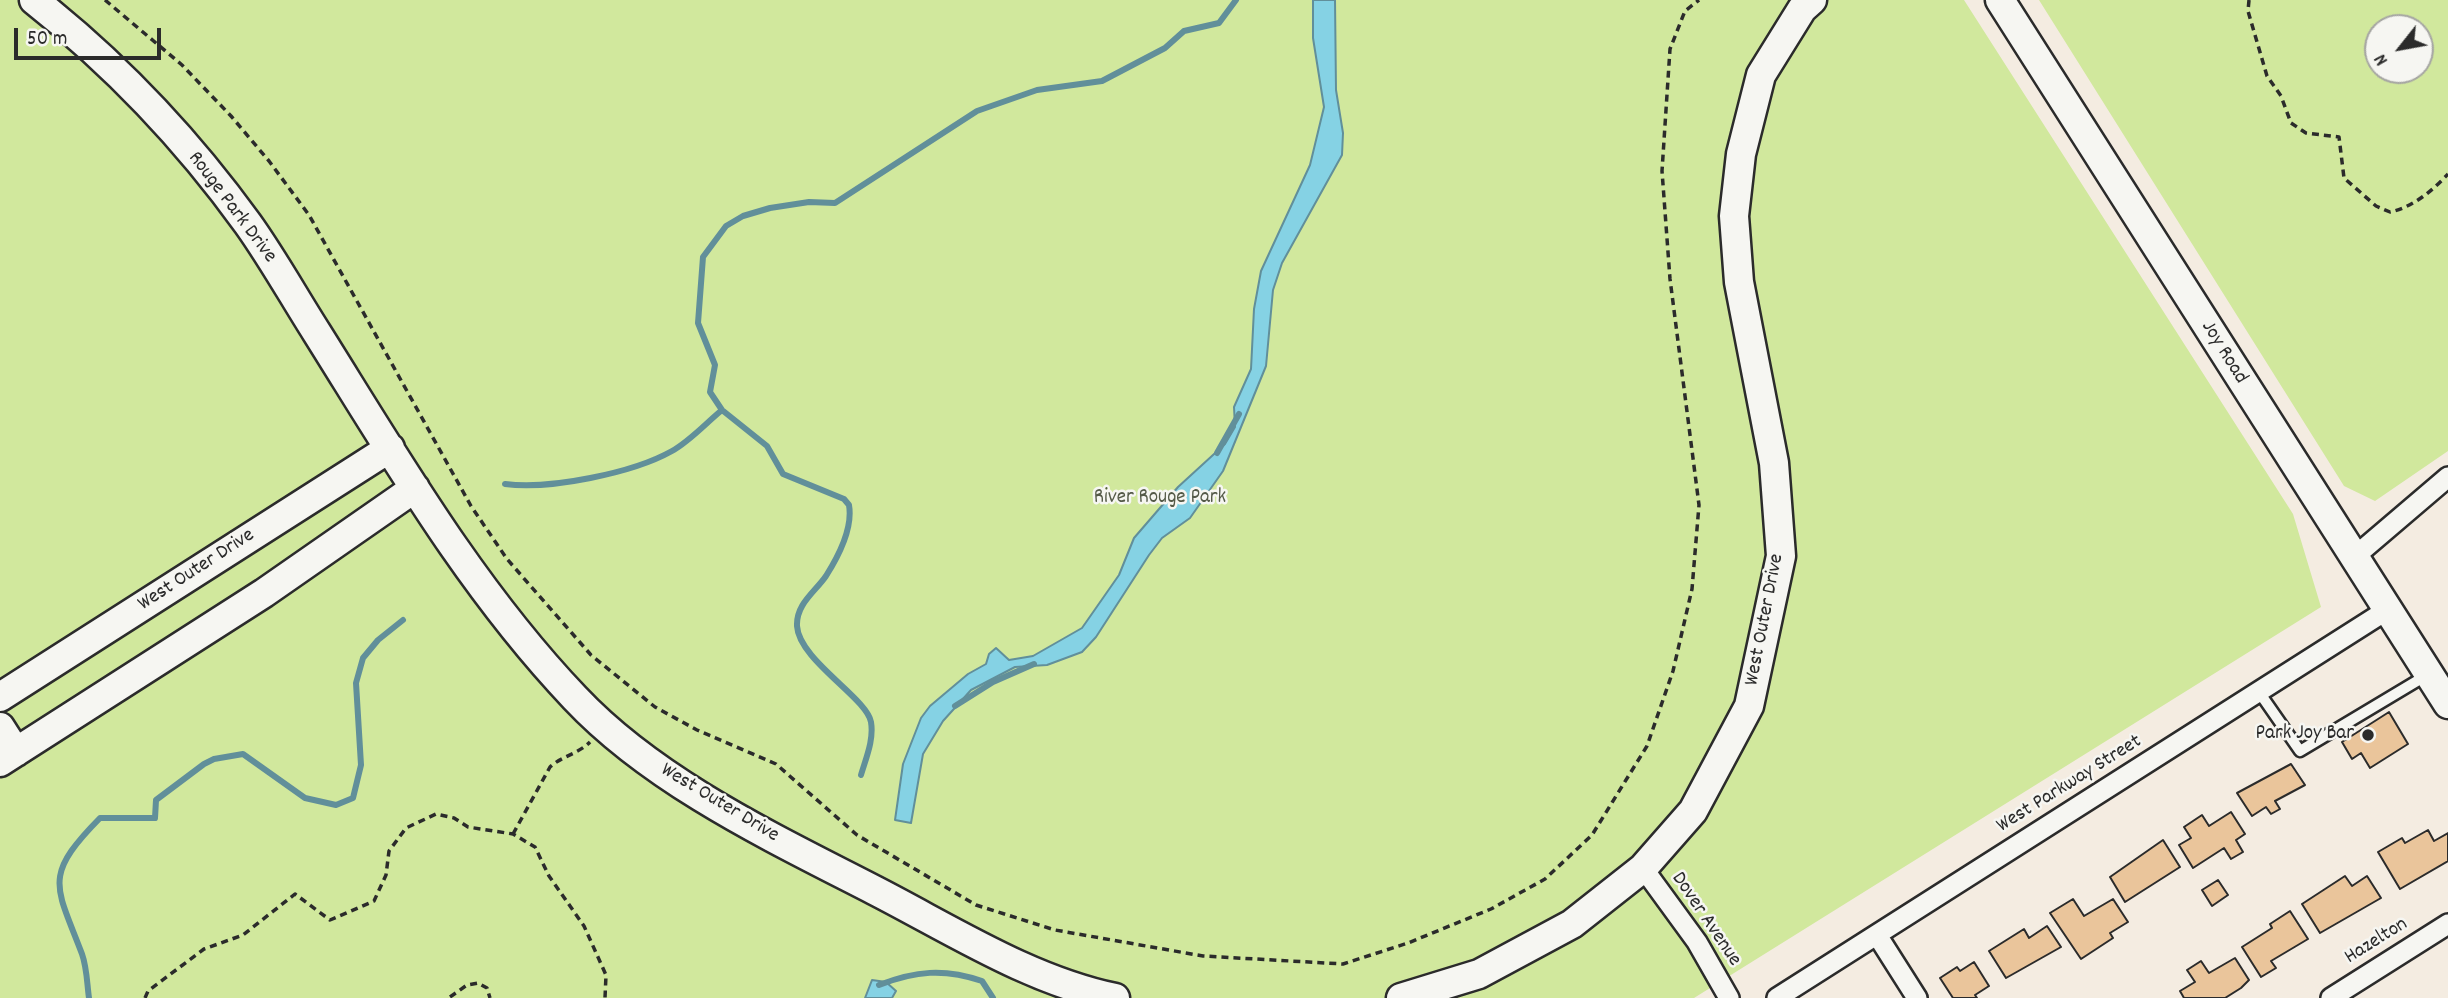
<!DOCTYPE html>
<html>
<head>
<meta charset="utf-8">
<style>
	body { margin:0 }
	#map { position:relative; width:2448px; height:998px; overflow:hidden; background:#f4ece1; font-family:Dekko,sans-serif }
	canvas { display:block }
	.north { position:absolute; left:2364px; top:14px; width:70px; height:70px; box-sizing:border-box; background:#f6f6f2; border:2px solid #a5a5a2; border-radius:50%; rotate:239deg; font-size:19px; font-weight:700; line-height:28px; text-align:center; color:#2b2b2b }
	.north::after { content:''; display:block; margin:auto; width:24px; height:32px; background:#2b2b2b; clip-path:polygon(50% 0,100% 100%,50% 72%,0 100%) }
	.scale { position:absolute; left:14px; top:28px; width:147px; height:32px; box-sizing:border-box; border:4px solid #2b2b2b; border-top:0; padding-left:9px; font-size:21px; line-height:24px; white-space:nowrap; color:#2b2b2b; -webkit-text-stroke:5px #f6f6f2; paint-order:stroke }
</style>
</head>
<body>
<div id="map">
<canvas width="2448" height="998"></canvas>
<div class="north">N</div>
<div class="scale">50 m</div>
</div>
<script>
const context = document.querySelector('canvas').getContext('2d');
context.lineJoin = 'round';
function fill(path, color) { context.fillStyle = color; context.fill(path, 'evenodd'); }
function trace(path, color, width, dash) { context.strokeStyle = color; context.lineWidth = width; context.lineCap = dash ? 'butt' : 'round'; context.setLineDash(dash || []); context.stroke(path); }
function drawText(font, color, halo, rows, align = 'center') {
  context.font = font + ' Dekko,sans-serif'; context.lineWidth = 5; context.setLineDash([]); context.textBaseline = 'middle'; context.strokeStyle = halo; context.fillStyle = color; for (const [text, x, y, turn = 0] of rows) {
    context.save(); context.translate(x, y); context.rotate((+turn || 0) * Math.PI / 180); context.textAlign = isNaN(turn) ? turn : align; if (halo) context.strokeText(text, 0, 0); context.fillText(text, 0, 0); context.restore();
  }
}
fill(new Path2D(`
	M0 0H1964L2293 514 2321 607 1694 998H0Z
	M2039 0H2448V451L2375 501 2344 486ZM2378 28H2420V70H2378Z`), '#d1e89d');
const water = new Path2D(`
	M1313 0H1335L1336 90 1343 133 1342 155 1282 263 1273 290 1266 366 1223 471 1190 518 1162 538 1149 555 1096 637 1082 652 1047 665 1015 667 971 690 943 721 923 754 911 823 895 820 903 764 921 718 930 706 968 674 986 664 989 654 996 648 1009 660 1033 656 1082 628 1119 575 1134 538 1178 487 1225 444 1235 427 1234 407 1251 369 1254 309 1261 271 1310 165 1324 107 1313 38Z
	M872 980 886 982 896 991 892 998H865Z`);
fill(water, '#85d2e4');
trace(water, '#618f9a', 2);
trace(new Path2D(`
	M1217 453 1239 414
	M505 484C549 490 633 473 672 451 690 441 706 423 722 410
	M955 706 993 682 1034 664
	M861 775C866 758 874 740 871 722 867 698 799 660 797 626 796 604 815 592 826 576 838 557 853 528 849 505L844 499 783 474 767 446 722 410 710 392 715 365 698 323 703 257 726 226 743 216 770 208 809 202 835 203 977 111 1037 90 1102 81 1165 48 1184 31 1219 23 1236 0
	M879 985C915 971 944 968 982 981L993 998
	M89 998C87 984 87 968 82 954 56 885 42 877 100 818H155L156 800 204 764 214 759 243 754 305 798 336 805 353 798 361 765 356 683 363 658 378 640 403 620`), '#618f9a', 6);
const building = new Path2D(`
	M2389 712 2408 744 2370 768 2361 753 2352 759 2342 742Z
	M2291 764 2305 785 2275 801 2280 809 2271 814 2266 807 2252 816 2237 793Z
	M2231 812 2245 834 2236 840 2243 852 2231 859 2224 848 2193 868 2179 845 2191 838 2184 827 2202 815 2209 826Z
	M2428 830 2434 841 2448 833V861L2400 889 2378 852 2402 838 2405 843Z
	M2163 840 2180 867 2125 902 2110 877Z
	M2345 876 2352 886 2367 876 2381 898 2320 933 2302 904Z
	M2218 880 2228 895 2212 906 2202 890Z
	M2073 899 2084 916 2113 899 2128 922 2110 933 2113 938 2081 959 2050 913Z
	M2290 911 2308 939 2271 961 2276 968 2261 977 2242 947 2272 928 2270 924Z
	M2047 926 2061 947 2006 978 1989 951 2024 929 2029 938Z
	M2235 958 2249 980 2241 988 2225 998H2184L2180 991 2195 982 2187 970 2201 961 2209 973Z
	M1974 962 1989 986 1975 995 1977 998H1953L1940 978 1957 967 1960 971Z`);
fill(building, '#eac59b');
trace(building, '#2b2b2b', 2);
const service = new Path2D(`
	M2259 692 2300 751 2427 675`);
const minor = new Path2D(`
	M2353 558 2448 477
	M1643 868 1697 942 1729 998
	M1877 935 1917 998
	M1777 998 2387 610
	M2331 998 2448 924`);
const secondary = new Path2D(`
	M34 0C114 63 188 141 248 224 273 259 294 297 317 333 396 459 472 590 575 698 654 782 773 838 874 890 952 930 1029 980 1115 998
	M2000 0 2448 704
	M0 697 390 448
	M0 727 16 752
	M0 762 264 593 415 488
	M1401 998 1479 974 1572 924 1643 868 1693 811 1749 706 1781 556 1774 463 1739 282 1734 216 1741 154 1761 75 1802 9 1812 0`);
trace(service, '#2b2b2b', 15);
trace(minor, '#2b2b2b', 24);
trace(secondary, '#2b2b2b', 33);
trace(new Path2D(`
	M105 0 182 65 231 116 269 161 309 215 471 506 507 559 591 655 655 707 697 730 776 764 857 835 976 905 1055 930 1203 956 1343 964 1408 943 1491 909 1545 879 1592 835 1647 746 1673 671 1692 589 1699 505 1670 279 1662 171 1670 49 1685 11 1699 0
	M2249 0 2248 11 2267 76 2281 96 2291 123 2306 133 2339 137 2344 178 2376 206 2390 212C2413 207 2432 191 2448 174
	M513 834 550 767C562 756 578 754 590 742
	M450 997 467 985 478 983 487 988 490 998
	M145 998 148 991 204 949 243 935 295 894 330 920 374 901 386 875 389 851 406 828 436 814 454 818 468 827 513 834 535 847 549 876 584 926 606 975 605 998`), '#2b2b2b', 3.5, [7, 5]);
trace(service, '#f6f6f2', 10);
trace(minor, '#f6f6f2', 19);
trace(secondary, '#f6f6f2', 28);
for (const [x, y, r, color] of [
	[2368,735,7,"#2b2b2b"]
]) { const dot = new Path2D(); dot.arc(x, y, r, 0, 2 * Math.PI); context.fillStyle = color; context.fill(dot); trace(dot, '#f6f6f2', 2.5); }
drawText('21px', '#2b2b2b', '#f6f6f2', [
	["Rouge Park Drive",231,208,53],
	["Joy Road",2223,353,58],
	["West Outer Drive",197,571,-33],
	["West Outer Drive",1766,620,-79],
	["West Parkway Street",2070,785,-32],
	["West Outer Drive",719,804,31],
	["Dover Avenue",1705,920,56],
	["Hazelton",2377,942,-32]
]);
drawText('21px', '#545a48', '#f6f6f2', [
	["River Rouge Park",1160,499]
]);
drawText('21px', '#2b2b2b', '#f6f6f2', [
	["Park Joy Bar",2354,735]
], 'right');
</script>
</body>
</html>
